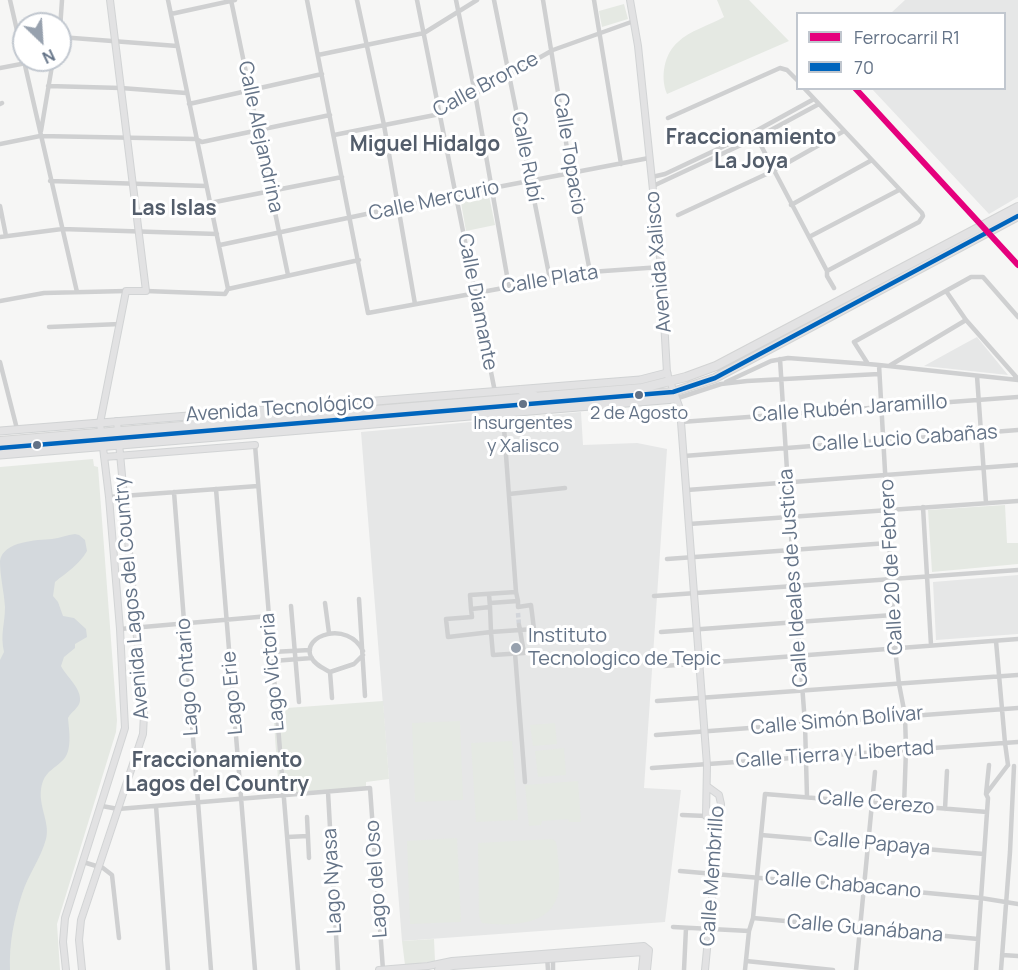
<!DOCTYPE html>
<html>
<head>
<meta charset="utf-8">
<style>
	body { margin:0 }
	#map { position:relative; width:1018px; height:970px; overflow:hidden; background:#f6f6f5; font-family:Manrope,sans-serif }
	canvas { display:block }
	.legend { position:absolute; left:796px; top:12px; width:210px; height:78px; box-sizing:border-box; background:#fff; border:2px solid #c1c7cf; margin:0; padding:8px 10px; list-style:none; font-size:18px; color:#647387 }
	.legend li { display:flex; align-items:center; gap:12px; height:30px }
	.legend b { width:30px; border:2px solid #c1c7cf }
	.north { position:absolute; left:12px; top:12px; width:60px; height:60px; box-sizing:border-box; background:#fff; border:2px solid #c1c7cf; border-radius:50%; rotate:155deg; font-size:16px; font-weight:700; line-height:24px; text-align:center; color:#647387 }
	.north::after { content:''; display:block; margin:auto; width:21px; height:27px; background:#97a1ae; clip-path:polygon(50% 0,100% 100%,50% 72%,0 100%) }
</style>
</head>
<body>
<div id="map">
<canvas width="1018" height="970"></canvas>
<ul class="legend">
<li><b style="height:8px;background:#e5007d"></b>Ferrocarril R1</li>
<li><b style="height:8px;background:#0065bd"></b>70</li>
</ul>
<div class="north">N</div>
</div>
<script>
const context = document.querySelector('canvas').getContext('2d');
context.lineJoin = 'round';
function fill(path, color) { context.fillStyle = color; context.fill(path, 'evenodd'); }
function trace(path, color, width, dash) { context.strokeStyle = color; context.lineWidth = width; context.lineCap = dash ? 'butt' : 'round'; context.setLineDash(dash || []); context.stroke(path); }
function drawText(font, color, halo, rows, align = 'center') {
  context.font = font + ' Manrope,sans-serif'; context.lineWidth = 6; context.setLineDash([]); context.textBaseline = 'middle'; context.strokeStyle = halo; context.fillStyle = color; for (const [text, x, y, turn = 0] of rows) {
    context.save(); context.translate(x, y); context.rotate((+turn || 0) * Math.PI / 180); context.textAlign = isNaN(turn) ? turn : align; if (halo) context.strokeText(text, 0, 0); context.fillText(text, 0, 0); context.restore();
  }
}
fill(new Path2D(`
	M905 0H1018V197L989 214 872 89 1004 88V14L891 13Z
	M977 337 1008 375 924 366 964 344Z
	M581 412 583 445 637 443 667 449 644 788 681 790 665 922 402 941 361 432Z
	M1018 575V634L936 640 933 582Z`), '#e6e7e7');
fill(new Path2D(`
	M717 0H749L789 41 667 94C660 77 664 54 678 42 689 31 710 25 724 17Z
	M624 4 628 19 602 27 599 11Z
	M488 191 495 225 466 231 460 197Z
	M93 459 94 466 98 467 117 720 116 732 57 924 60 970H0V467Z
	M1005 505 1007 543H1018V564L932 572 928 510Z
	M383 701 389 779 366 782V787L279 794 273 709Z
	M460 721 463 800 415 802 412 723Z
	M555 723 557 744 533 746 530 725Z
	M512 741 518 820 476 822 471 743Z
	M564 748 566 775 538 777 535 751Z
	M578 781 581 822H569L568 819 542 821 541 825 529 826 525 785Z
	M457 838 461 922 410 924 407 841Z
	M552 839 556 842 557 847C558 861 561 880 558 894 550 927 508 926 482 923L479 916 478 843Z
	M434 939 435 961 405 965 402 941Z`), '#e5e9e3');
fill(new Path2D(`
	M75 534 79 535 85 540 87 551C79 565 67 572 55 582L53 596 58 602 63 616 74 618 86 629 87 637 75 644V648L64 657 61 666C66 676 82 689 80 701 79 708 71 712 68 718 69 730 73 752 62 761 55 768 47 771 43 781 35 803 51 821 46 839 41 858 28 875 22 894 14 919 9 943 10 970H0V660L4 652C0 634 5 624 5 607 4 591 0 577 0 561 3 541 37 540 52 539 60 538 67 535 75 534Z`), '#d4d9dd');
trace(new Path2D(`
	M518 613 519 625`), '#d2d5da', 4.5, [4.5, 2]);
const secondary = new Path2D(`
	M630 0 638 46 661 267 667 373 679 406 681 422 707 765 706 816 720 817
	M104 457 255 445
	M66 970 63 942 65 918 125 728 120 629 109 497 100 423 126 291H146L110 0
	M82 970 79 940 81 920 143 734 144 714 117 421
	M379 970 428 966 452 961 644 946 649 950 647 970
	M438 970 453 966 644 952
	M642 970 644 950
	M705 970 721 804 719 795 708 787`);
const primary = new Path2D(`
	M0 431 640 380 667 373
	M0 455 675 399`);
const highway = new Path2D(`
	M521 390 535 396
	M254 411 273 417
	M0 441 642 388 686 377 716 366 1018 207
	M0 448 673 392 715 378 1018 216`);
trace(secondary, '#d2d4d5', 8);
trace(primary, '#d1d3d4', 9);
trace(highway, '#d3d4d4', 10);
trace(new Path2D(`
	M10 0 77 292
	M168 0 228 289
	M231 0 288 275
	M307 0 368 313 590 272 661 267
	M357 0 384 125 415 304
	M417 0 495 392
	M456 0 475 93 509 287
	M494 0 550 279
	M543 0 571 173 590 272
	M594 0 621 164
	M171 14 235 0
	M60 29 62 0
	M60 37 177 46
	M318 55 424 33 477 0
	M0 68 42 60
	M48 86 121 88 186 93
	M804 88 922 213 923 216 919 222 827 271
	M0 104 2 103
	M189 104 322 74
	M668 118 780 68 787 70 798 81
	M41 131 53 60
	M334 135 440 114 553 50 634 21
	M756 136 827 271V276L834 288
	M0 144 40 136 196 139 202 142 330 115
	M652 177 665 174 754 132 814 99
	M50 181 206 186
	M653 186 756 138 819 104
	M210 203 342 177
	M791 205 872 160
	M0 206 6 236
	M678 215 773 171 844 131
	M0 237 62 229 217 234
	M809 237 899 190
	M220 245 456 195 649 158
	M146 291 225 294 228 289 359 260
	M946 291 966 320 1018 379
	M0 301 44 293 126 291
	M49 327 120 324
	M780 359 792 550 805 724 807 797
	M0 362 17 429
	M879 365 1018 380
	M889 366 966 320
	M977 376 986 503
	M726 382 771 361 788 358 868 364
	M675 399 721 384 747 381 879 374
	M681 422 1018 397
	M255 445 298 970
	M684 456 1018 430
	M216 489 255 970
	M687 490 1018 465
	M174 492 211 970
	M509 494 565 488
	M109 497 258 486
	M923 507 931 645
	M689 524 1018 501
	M667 559 888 543
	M489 594 490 607 471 609 470 595 516 592 503 414
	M654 596 1018 570
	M359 599 365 696
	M518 601V607L531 605 534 629 520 630 519 625
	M325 603 329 633
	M490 603 518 601 516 592
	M291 606 299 702
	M471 609 472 617 446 619 448 637 491 632 490 607
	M120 629 269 616
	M520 630 524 653 493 655 491 632Z
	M661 632 893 615
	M996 641 1005 743 1008 765
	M363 651C348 620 301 635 311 657 315 665 323 668 330 672L354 664 363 655
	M272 652 310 650
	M515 653 525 782
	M273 661 312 658
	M664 666 1018 639
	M330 672 332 698
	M657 701 1018 675
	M656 735 1018 708
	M652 768 1018 742
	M328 792 338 970
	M986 794 989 765
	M102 806 118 809 370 788 383 970
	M156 806 168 970
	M904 806 906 750 905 715 899 684 895 648 879 365 868 364 854 342 971 277H983L1018 317
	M945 809 947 771
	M682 815 706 816
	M307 817 309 858
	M761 835 984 854
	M287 837 308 836
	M83 862 103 868 112 875 119 938
	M680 871 864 887 981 898 1018 904
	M753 918 978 939
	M673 927 749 931
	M1002 955 1018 956
	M547 956 548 970
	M553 958V970
	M746 961 833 970
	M684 970 686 928
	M745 970 749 931 753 918 765 794 987 812
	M856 970 875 772
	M976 970 988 798 986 794 1008 765
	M1001 970 1010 852 1014 766`), '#cfd0d1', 4.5);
trace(secondary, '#e2e2e3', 6);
trace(primary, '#e2e2e3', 7);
trace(highway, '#e2e2e3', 8);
trace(new Path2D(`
	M0 448 673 392 715 378 1018 216`), '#0065bd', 4.5);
trace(new Path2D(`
	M855 88 1018 265`), '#e5007d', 6);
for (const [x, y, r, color] of [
	[639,395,5,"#647387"],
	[523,404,5,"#647387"],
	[37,445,5,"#647387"],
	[516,648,6,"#97a1ae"]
]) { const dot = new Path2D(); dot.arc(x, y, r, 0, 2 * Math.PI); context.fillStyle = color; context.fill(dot); trace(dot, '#fff', 2); }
drawText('18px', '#647387', '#fff', [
	["2 de Agosto",639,414],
	["Insurgentes",523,424],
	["y Xalisco",523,447]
]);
drawText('20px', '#647387', '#fff', [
	["Calle Bronce",486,85,-28],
	["Calle Alejandrina",260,137,78],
	["Calle Topacio",569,154,81],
	["Calle Rubí",526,157,79],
	["Calle Mercurio",434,201,-12],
	["Avenida Xalisco",659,262,-95],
	["Calle Plata",550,280,-9],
	["Calle Diamante",477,302,79],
	["Avenida Tecnológico",280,409,-4],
	["Calle Rubén Jaramillo",850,409,-4],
	["Calle Lucio Cabañas",905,439,-4],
	["Calle 20 de Febrero",892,567,-93],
	["Calle Ideales de Justicia",794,578,-94],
	["Avenida Lagos del Country",132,598,-95],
	["Lago Victoria",273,672,-95],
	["Lago Ontario",188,677,-94],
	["Lago Erie",233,693,-95],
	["Calle Simón Bolívar",837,721,-5],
	["Calle Tierra y Libertad",835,755,-4],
	["Calle Cerezo",876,803,5],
	["Calle Papaya",872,844,5],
	["Calle Membrillo",713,876,-86],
	["Lago del Oso",377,879,-94],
	["Lago Nyasa",333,881,-93],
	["Calle Chabacano",843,885,5],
	["Calle Guanábana",865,929,5]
]);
drawText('20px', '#647387', '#fff', [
	["Instituto",528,636],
	["Tecnologico de Tepic",528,659]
], 'left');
drawText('bold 21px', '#535d6b', '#fff', [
	["Fraccionamiento",751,138],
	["La Joya",751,162],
	["Miguel Hidalgo",425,145],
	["Las Islas",174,209],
	["Fraccionamiento",217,761],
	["Lagos del Country",217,785]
]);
</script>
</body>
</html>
